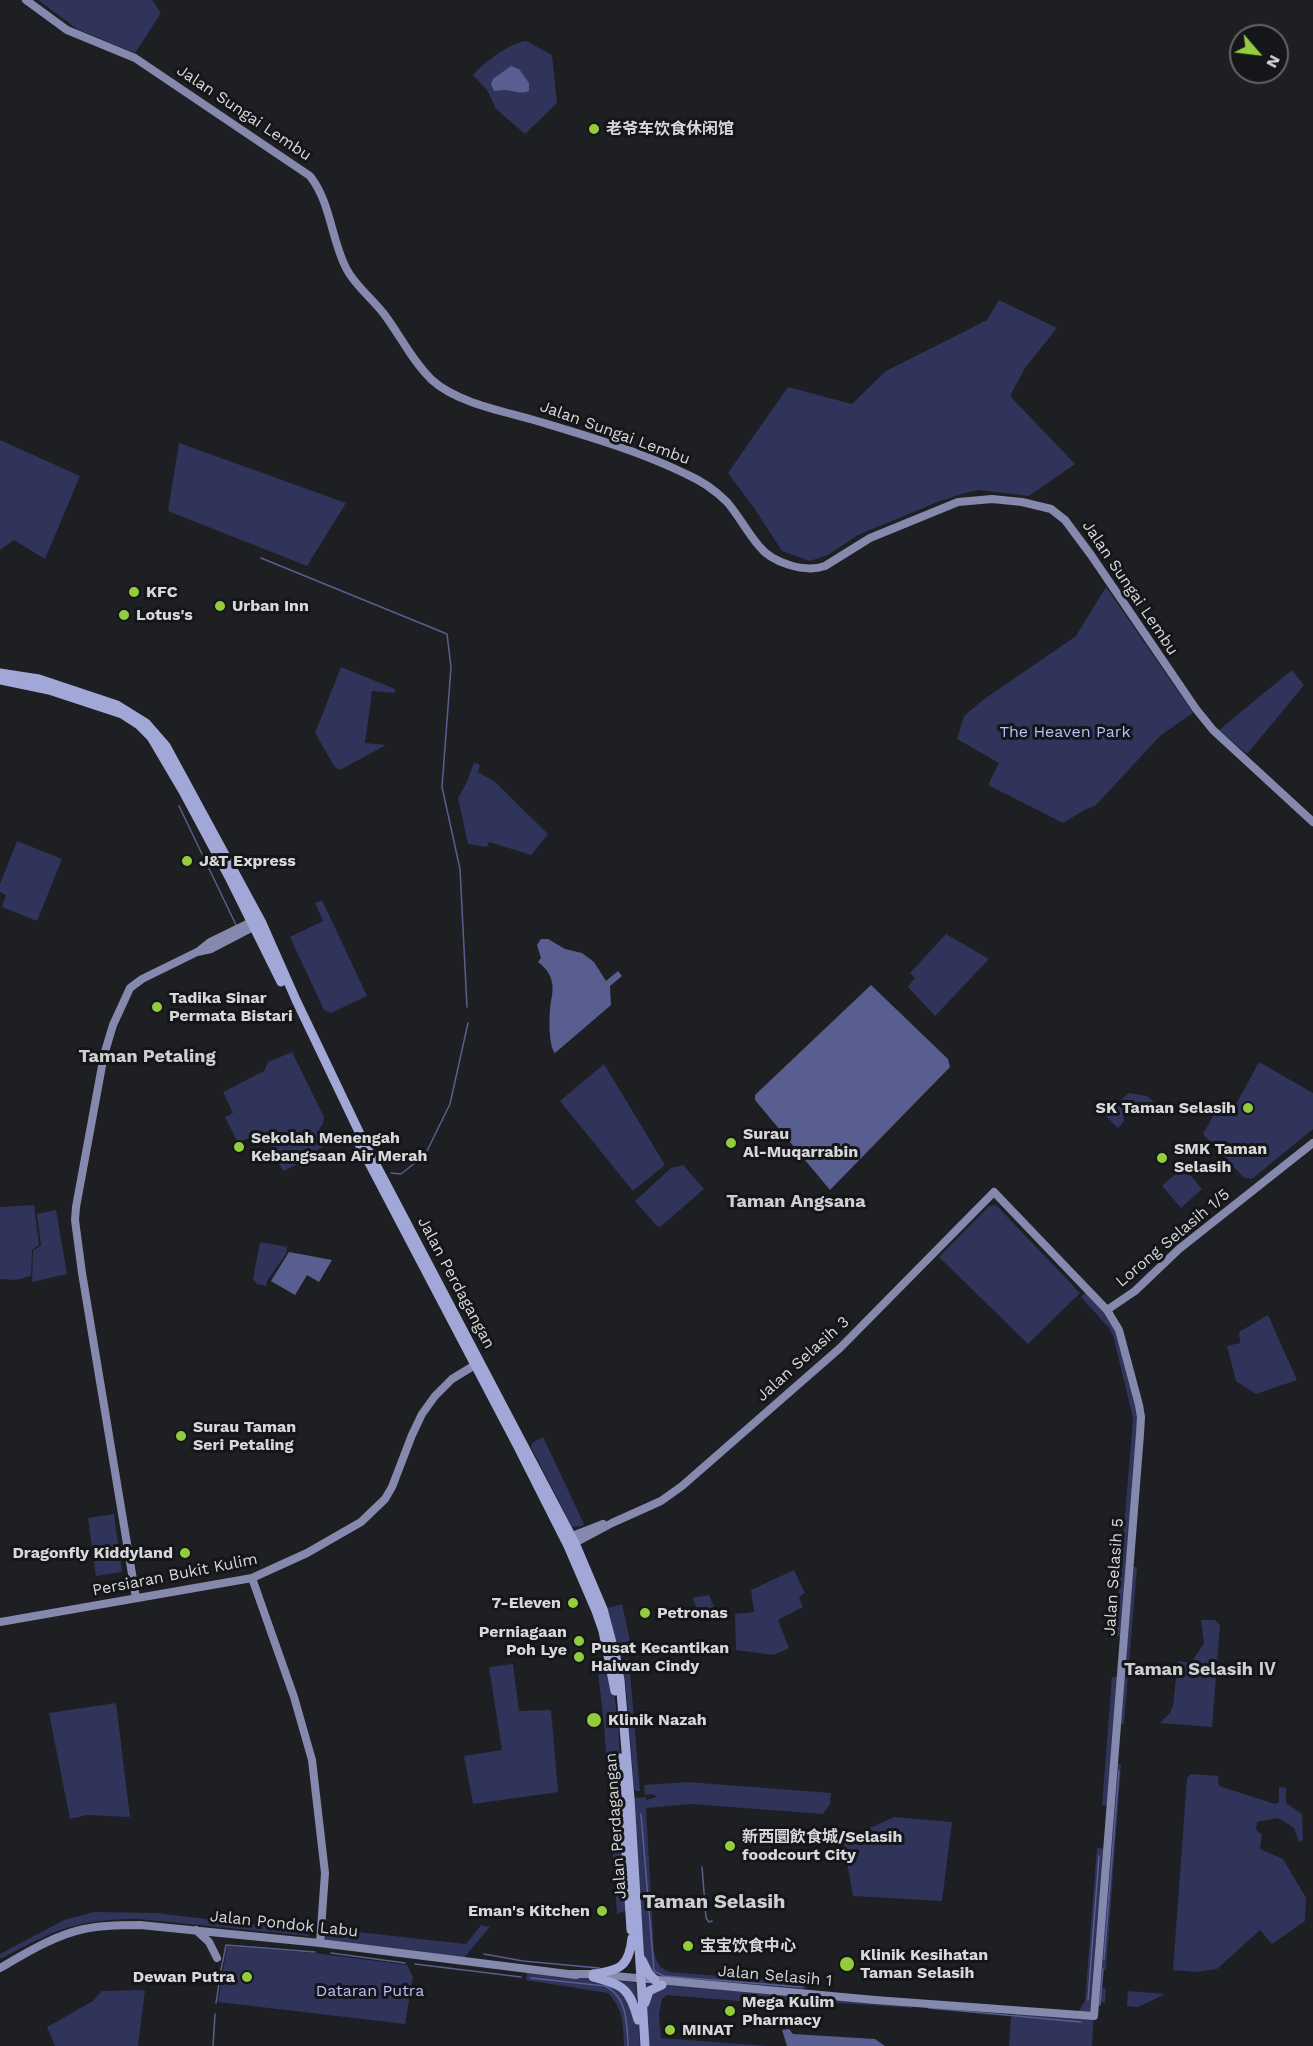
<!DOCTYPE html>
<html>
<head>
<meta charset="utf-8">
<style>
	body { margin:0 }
	#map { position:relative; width:1313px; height:2046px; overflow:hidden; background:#1e1f22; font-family:"Work Sans",sans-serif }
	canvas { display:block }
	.north { position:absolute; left:1229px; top:24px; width:60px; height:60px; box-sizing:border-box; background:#151619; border:2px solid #636466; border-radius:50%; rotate:118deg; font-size:16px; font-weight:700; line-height:24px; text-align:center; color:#d8d8da }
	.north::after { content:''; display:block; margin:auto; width:21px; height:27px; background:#93cd3e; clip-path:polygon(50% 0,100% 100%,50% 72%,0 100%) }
</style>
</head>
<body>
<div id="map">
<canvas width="1313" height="2046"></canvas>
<div class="north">N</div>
</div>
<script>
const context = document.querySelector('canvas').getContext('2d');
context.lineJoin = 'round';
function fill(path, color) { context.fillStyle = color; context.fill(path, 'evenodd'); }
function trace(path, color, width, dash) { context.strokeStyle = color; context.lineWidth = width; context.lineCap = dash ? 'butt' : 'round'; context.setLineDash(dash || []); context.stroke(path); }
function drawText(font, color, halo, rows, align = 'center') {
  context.font = font + ' "Work Sans","Noto Sans SC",sans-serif'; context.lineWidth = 6; context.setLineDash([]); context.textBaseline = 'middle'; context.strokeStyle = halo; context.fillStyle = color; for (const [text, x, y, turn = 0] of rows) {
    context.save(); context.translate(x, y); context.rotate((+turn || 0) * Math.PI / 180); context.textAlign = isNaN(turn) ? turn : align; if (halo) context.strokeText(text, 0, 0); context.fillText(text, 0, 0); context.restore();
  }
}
fill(new Path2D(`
	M38 0H152L161 13 135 53 77 29Z
	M526 41 552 55 557 103 525 134 496 109 487 90 473 75C483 63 510 43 526 41Z
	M999 300 1057 328 1025 368 1010 396 1075 464 1029 496 978 490 962 494 940 501 858 535 828 555 810 561 782 551 754 508 728 473 788 387 852 404 886 371 987 320Z
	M0 440 80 476 45 559 14 540 0 550Z
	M179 443 346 503 307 566 168 511Z
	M1106 587 1193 713 1161 735 1095 806 1086 809 1063 823 988 785 999 763 957 739 964 716 983 700 1076 636Z
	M341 667 395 689V693L372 691 365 743 386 745 340 770 334 766 315 733Z
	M1292 670 1304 685 1247 754 1219 730Z
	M474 763 480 765 478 772 495 782 548 834 531 855 489 842 487 847 468 844 458 798 466 784Z
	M17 841 62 859 37 921 2 907 6 895 0 892V884Z
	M322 900 367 996 331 1013 324 1010 290 937 323 921 315 903Z
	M946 934 989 959 935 1016 908 987 915 978 910 973Z
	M292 1052 324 1117 322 1126 319 1128 326 1141 322 1143 323 1147 297 1161 298 1164 283 1171 263 1131 238 1143 225 1117 233 1113 223 1092 264 1071 268 1062Z
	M1259 1062 1313 1093V1129L1252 1179 1244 1178 1203 1134 1222 1100 1235 1106Z
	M604 1064 665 1165 633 1191 560 1101Z
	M1129 1093 1147 1096 1154 1102 1147 1108 1143 1107 1140 1110 1136 1106 1123 1117 1124 1121 1118 1128 1104 1114Z
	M683 1165 704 1189 660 1227 656 1225 635 1201 671 1168Z
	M1183 1167 1202 1189 1181 1208 1162 1186Z
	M34 1205 39 1245 32 1250 31 1276 15 1280 0 1279V1207Z
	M996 1205 1080 1293 1028 1344 939 1257 989 1206Z
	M56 1210 67 1274 32 1282 33 1251 41 1245 37 1214Z
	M260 1242 287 1247 286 1254 267 1281 266 1286 257 1284 253 1279Z
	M1088 1290 1115 1321 1139 1405 1130 1567H1137L1124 1724H1117L1114 1764H1121L1106 1970H1103L1102 1988 1106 1989 1105 2004 1101 2001 1100 2005 1094 2009 1092 2046H1009L1011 2017H1014L1015 2010 1076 2015 1085 2001 1097 1848 1107 1849 1110 1806 1102 1805 1112 1677H1121L1124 1637 1115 1636 1133 1418 1113 1335 1109 1328 1081 1297Z
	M1268 1315 1297 1380 1256 1394 1236 1381 1227 1346 1240 1343 1239 1332Z
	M543 1437 584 1524 582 1526 572 1527 531 1447 532 1443Z
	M114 1514 122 1572 96 1576 88 1518Z
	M794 1570 805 1593 799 1597 803 1607 778 1620 789 1648 774 1655 736 1650 735 1614 754 1612 751 1590Z
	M709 1595 716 1612 700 1615 692 1598Z
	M622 1604 633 1654 616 1658 603 1609Z
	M1201 1620H1215L1220 1625 1212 1727 1160 1723 1170 1713 1173 1705 1178 1661 1191 1663 1204 1643Z
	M626 1659 629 1660 640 1791H636L634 1788 626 1687 622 1662Z
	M610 1660 618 1724 629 1909 617 1914 604 1725 597 1662Z
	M513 1664 519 1711 551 1710 558 1792 473 1804 464 1756 502 1750 489 1667Z
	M116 1703 130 1817 87 1815 70 1819 49 1713Z
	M1191 1774 1218 1776 1219 1786 1275 1804 1279 1802V1787L1286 1788V1803L1302 1814 1303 1840 1299 1842 1294 1828 1278 1818 1257 1822 1256 1830 1262 1834 1260 1849 1283 1859 1306 1898 1305 1921 1272 1944 1260 1930 1217 1969 1195 1972 1173 1970 1187 1778Z
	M687 1782 831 1793 830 1804 823 1814 691 1804 646 1808 654 1951C657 1962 658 1968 670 1972L807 1983 804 1992 913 2002 912 2008 794 2000H784L775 2004 667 1995 662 1999 659 2014 661 2038 768 2046H645L642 1984 662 1985 641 1979 630 1798 646 1797V1800L657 1797 652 1794 645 1795 644 1785Z
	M894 1817 952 1822 942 1901 853 1896 843 1840Z
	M94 1912 156 1913 310 1931 309 1936 138 1919C119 1919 100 1920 82 1924 54 1929 26 1946 0 1959V1954L64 1920Z
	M481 1925 490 1927 462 1960 320 1943 322 1928 466 1944Z
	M227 1946 314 1953 407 1965 413 1977 405 2024 218 2002Z
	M527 1969 636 1983 640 2046H624C623 2023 624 2011 608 1993L526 1980Z
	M145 1990 138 2046H55L47 2027 93 2001 102 1991Z
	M1128 1991 1165 1994 1138 2007 1127 2006Z`), '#30335a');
fill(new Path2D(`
	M511 66 519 69 529 83V91C519 95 514 90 504 90 501 90 497 91 494 91L491 84 493 79Z
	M541 939H548L565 949 582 953 594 962 606 981 618 971 622 976 610 986 611 1005 555 1053C548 1046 549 1011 551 1001 555 985 552 972 538 962L541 958 537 945Z
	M871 985 948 1059 950 1067 830 1190 755 1100V1095Z
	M289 1252 332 1260 319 1282 307 1275 295 1295 271 1281Z
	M789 2029 793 2034 875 2039 885 2046H787L782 2030Z`), '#595e90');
trace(new Path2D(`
	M261 558 447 634 451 667 442 787 460 869 467 1007
	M179 806 236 925
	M391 1173 401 1174 425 1155 450 1104 468 1023
	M641 1814 654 1971 664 1976 802 1987
	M702 1867 706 1918 709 1922 712 1921
	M331 1953 405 1963
	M484 1954 523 1961 599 1968
	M1104 1959 1119 1771
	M415 1964 521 1977
	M221 1970 226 1945 315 1952
	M531 1978 605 1986C628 1997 627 2025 628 2046
	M1088 2000 1099 1856
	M216 2003 220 1977
	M1100 2005 1103 1969
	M929 2008 1081 2022
	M213 2046 215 2014`), '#595e90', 1.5);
trace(new Path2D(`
	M26 0 67 30 135 58 310 176C331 203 331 239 346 268 355 286 372 298 384 314 400 335 412 361 432 380 457 403 504 411 537 421 587 436 639 451 686 474 702 481 715 490 727 502 739 516 747 532 759 546 772 563 805 573 825 566L870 538 958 502 992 499 1022 502 1051 509 1065 520 1091 555 1196 709 1213 730 1313 822
	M200 950 210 942 251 922
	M1107 1310 1135 1291 1179 1249 1313 1143
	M567 1538 603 1524
	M569 1546 612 1523 661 1501 682 1486 840 1348 994 1192 1107 1310 1119 1330 1139 1405 1141 1417 1140 1434 1094 2016 875 2000 593 1974H572
	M252 1578 294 1697 312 1760 325 1873 320 1943
	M136 1598 82 1273 75 1220 76 1207 104 1055 113 1025 130 988 142 979 197 952 211 949 259 924
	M0 1622 252 1578 307 1553 361 1522 385 1499 392 1487 412 1435 422 1414 435 1396 452 1379 475 1365
	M196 1930 209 1942 217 1958
	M0 1968C26 1953 55 1935 84 1929 102 1925 121 1925 140 1925L320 1943 576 1975`), '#8589ad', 8);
trace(new Path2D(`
	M0 673 39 679 117 705 146 723 166 746 262 923 296 1000 361 1136 575 1543 603 1609 616 1658 620 1680 630 1798 645 2046
	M0 680 49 690 122 714 139 725 151 737 184 793 229 877 281 982
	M357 1140 517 1445 568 1546 596 1611 603 1631 615 1691
	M620 1758 631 1930
	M642 1960 649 1974 655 1980
	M593 1974C620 1970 629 1967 632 1938
	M593 1977C624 1985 630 1989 638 2020
	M645 2003 649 1991 662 1985`), '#a1a7d6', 9);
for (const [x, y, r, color] of [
	[594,129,6,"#93cd3e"],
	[134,592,6,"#93cd3e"],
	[220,606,6,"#93cd3e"],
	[124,615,6,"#93cd3e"],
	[187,861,6,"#93cd3e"],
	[157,1007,6,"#93cd3e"],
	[1248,1108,6,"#93cd3e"],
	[731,1143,6,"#93cd3e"],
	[239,1147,6,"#93cd3e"],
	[1162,1158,6,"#93cd3e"],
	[181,1436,6,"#93cd3e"],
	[185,1553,6,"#93cd3e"],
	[573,1603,6,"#93cd3e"],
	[645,1613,6,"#93cd3e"],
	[579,1641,6,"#93cd3e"],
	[579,1657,6,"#93cd3e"],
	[594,1720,8,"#93cd3e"],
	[730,1846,6,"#93cd3e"],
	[602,1911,6,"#93cd3e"],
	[688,1946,6,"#93cd3e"],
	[847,1964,8,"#93cd3e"],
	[247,1977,6,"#93cd3e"],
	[730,2011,6,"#93cd3e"],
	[670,2030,6,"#93cd3e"]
]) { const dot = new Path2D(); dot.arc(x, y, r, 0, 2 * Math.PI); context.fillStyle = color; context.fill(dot); trace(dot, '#151619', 2); }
drawText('16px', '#d8d8da', '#151619', [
	["Jalan Sungai Lembu",244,113,34],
	["Jalan Sungai Lembu",615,433,20],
	["Jalan Sungai Lembu",1130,588,56],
	["Lorong Selasih 1/5",1173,1238,-40],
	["Jalan Perdagangan",456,1283,62],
	["Jalan Selasih 3",803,1359,-42],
	["Persiaran Bukit Kulim",175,1575,-11],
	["Jalan Selasih 5",1114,1577,-86],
	["Jalan Perdagangan",616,1826,-94],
	["Jalan Pondok Labu",284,1924,6],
	["Jalan Selasih 1",775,1976,5]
]);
drawText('bold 16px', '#d8d8da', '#151619', [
	["老爷车饮食休闲馆",606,129],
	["KFC",146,592],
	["Urban Inn",232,606],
	["Lotus's",136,615],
	["J&T Express",199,861],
	["Tadika Sinar",169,998],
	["Permata Bistari",169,1016],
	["SK Taman Selasih",1236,1108,"right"],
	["Surau",743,1134],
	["Al-Muqarrabin",743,1152],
	["Sekolah Menengah",251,1138],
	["Kebangsaan Air Merah",251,1156],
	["SMK Taman",1174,1149],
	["Selasih",1174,1167],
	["Surau Taman",193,1427],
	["Seri Petaling",193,1445],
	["Dragonfly Kiddyland",173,1553,"right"],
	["7-Eleven",561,1603,"right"],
	["Petronas",657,1613],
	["Perniagaan",567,1632,"right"],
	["Poh Lye",567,1650,"right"],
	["Pusat Kecantikan",591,1648],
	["Haiwan Cindy",591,1666],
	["Klinik Nazah",608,1720],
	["新西圜飲食城/Selasih",742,1837],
	["foodcourt City",742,1855],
	["Eman's Kitchen",590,1911,"right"],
	["宝宝饮食中心",700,1946],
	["Klinik Kesihatan",860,1955],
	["Taman Selasih",860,1973],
	["Dewan Putra",235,1977,"right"],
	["Mega Kulim",742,2002],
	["Pharmacy",742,2020],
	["MINAT",682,2030]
], 'left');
drawText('16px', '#b8bffd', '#151619', [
	["The Heaven Park",1065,732],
	["Dataran Putra",370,1991]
]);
drawText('bold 18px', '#cdced2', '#151619', [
	["Taman Petaling",147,1057],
	["Taman Angsana",796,1202],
	["Taman Selasih Ⅳ",1200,1670]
]);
drawText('bold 20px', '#cdced2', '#151619', [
	["Taman Selasih",714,1902]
]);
</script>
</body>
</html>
